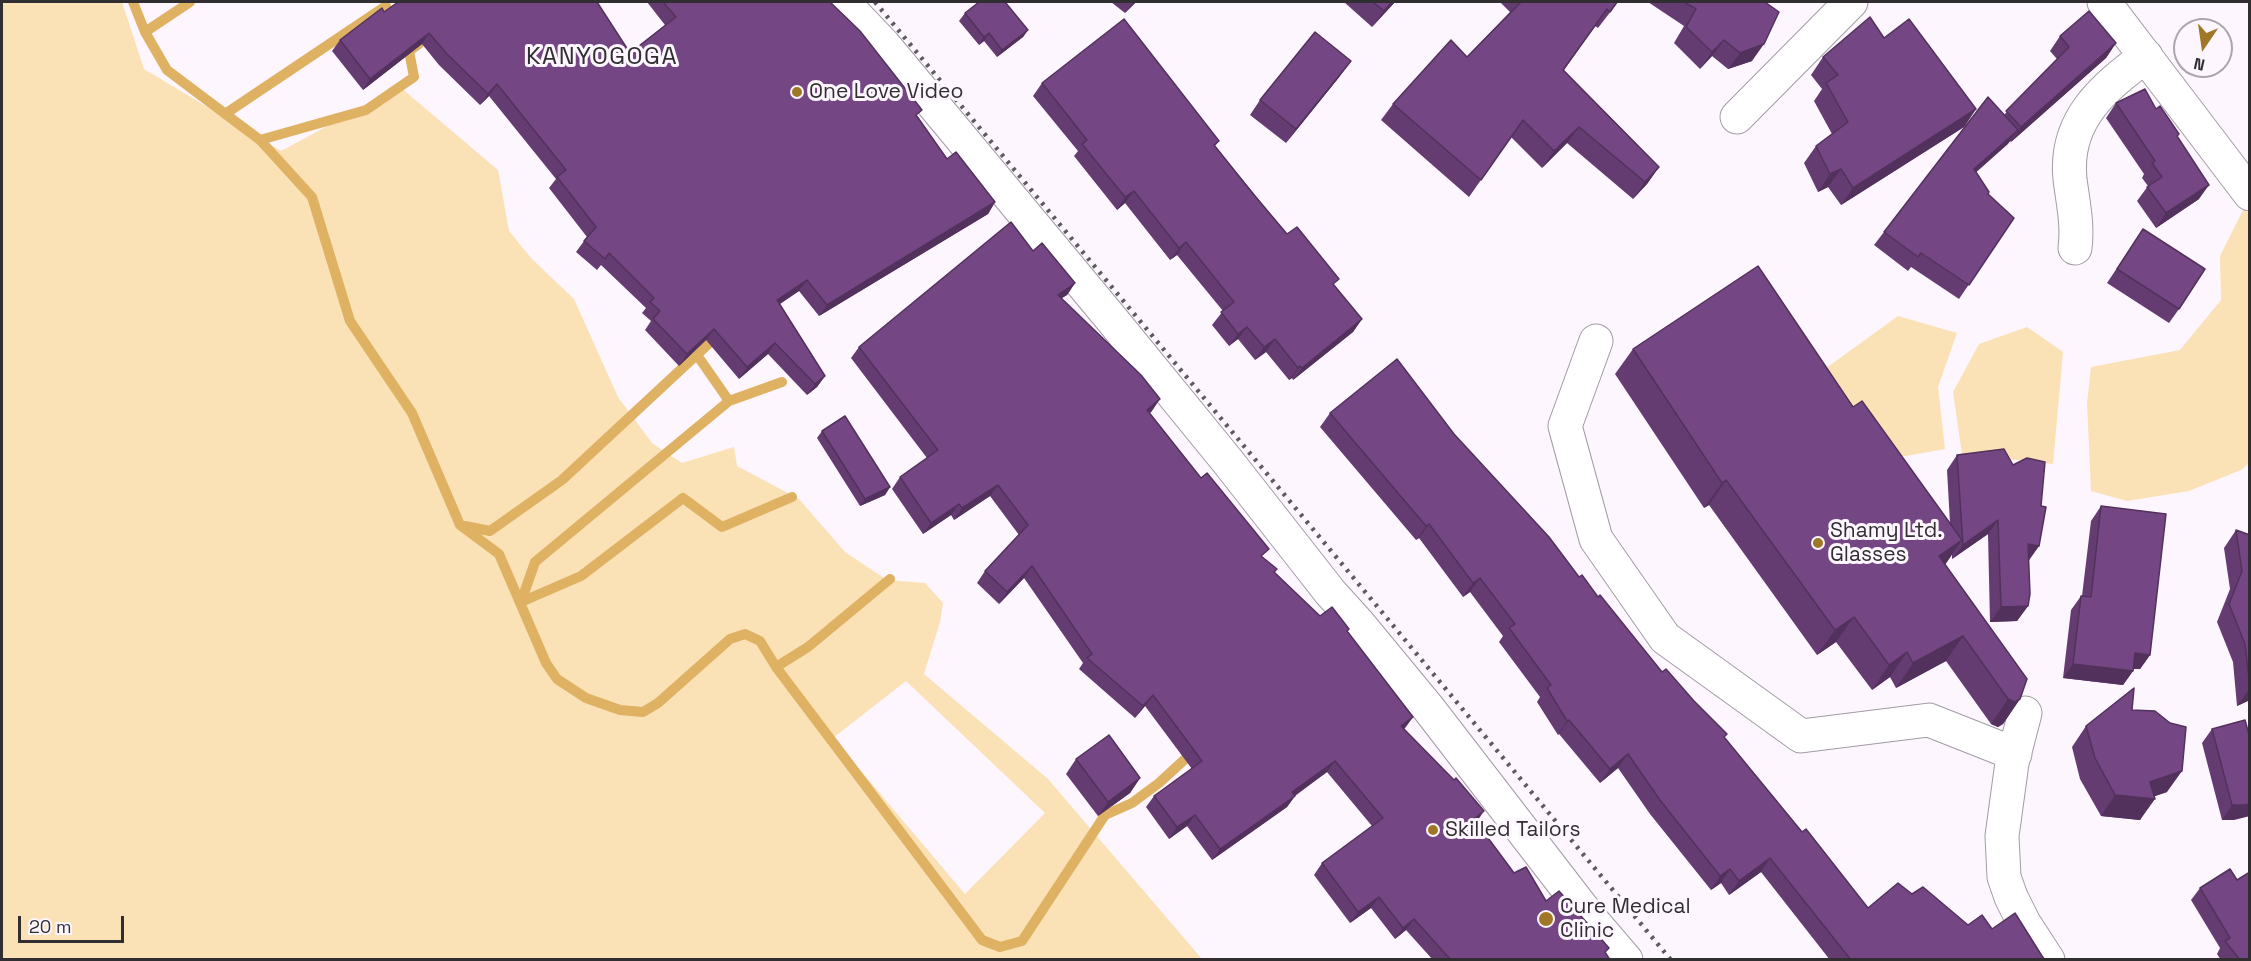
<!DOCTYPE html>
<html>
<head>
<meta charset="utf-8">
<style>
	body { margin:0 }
	#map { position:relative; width:2251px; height:961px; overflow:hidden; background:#fdf6ff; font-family:"Space Grotesk",sans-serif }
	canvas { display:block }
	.frame { position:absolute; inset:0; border:3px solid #312e32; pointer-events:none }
	.north { position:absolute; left:2173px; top:18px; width:60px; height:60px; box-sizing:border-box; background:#fdf6ff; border:2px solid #aba6ad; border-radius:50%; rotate:193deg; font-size:16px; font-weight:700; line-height:24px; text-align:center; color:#312e32 }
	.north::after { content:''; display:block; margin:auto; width:21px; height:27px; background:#a07726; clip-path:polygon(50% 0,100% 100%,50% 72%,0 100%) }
	.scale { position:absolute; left:18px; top:916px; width:106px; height:27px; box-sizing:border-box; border:3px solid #312e32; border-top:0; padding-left:8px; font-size:18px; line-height:21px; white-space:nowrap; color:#312e32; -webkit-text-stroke:4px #fdf6ff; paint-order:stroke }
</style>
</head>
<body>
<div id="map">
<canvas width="2251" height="961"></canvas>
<div class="frame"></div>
<div class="north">N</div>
<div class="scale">20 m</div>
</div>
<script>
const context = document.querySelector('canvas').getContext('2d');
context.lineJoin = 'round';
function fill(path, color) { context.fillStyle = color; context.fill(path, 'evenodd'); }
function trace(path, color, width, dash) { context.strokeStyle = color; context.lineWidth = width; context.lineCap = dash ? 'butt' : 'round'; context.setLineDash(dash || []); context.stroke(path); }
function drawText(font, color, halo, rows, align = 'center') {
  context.font = font + ' "Space Grotesk",sans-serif'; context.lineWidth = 6; context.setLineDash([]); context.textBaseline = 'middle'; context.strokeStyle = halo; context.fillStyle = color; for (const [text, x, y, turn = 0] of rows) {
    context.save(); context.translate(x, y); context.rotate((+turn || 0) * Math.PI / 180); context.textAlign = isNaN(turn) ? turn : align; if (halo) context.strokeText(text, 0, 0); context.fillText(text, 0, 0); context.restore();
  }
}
fill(new Path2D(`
	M2 2H122L144 69 281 151 400 87 498 170 509 231 532 259 574 299 618 397 652 443 682 463 734 447 737 466 799 499 845 552 887 580 925 583 943 603 940 622 924 674 1048 779 1202 959H2ZM906 681 1045 813 965 894 833 738Z
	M2244 208 2250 216 2249 463 2241 470 2189 491 2127 501 2091 491 2087 403 2091 367 2180 350 2221 300 2220 256Z
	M1898 316 1957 333 1938 387 1945 449 1889 459 1822 371Z
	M2027 327 2063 352 2053 464 1962 454 1953 392 1979 344Z`), '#fbe1b6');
trace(new Path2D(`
	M133 2 145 32 167 70 260 140 312 197 350 321 412 413 460 525 499 554 546 663 557 679 586 698 620 710 643 712 658 703 730 639 745 634 760 641 776 667 982 940 1000 947 1022 941 1105 815 1132 803 1159 783 1184 760 1197 753
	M145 32 190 2
	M225 114 386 6
	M260 140 366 110 414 77 409 51 419 44
	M697 355 729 401
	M465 526 490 531 562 480 718 335
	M521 602 535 562 729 401 782 382
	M521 602 581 576 683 498 722 527 792 497
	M776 667 808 647 890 579`), '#dfb163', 10);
const street = new Path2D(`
	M843 2 884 45 1114 322 1229 463 1330 592 1358 623 1429 709 1590 918 1626 960
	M1737 117 1851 2
	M2075 248C2078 224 2073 203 2070 179 2064 120 2103 88 2146 56
	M1596 341 1565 426 1596 539 1665 638 1801 736 1929 720 2015 754
	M2025 713 2012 763 2002 836 2004 877 2011 897 2024 923 2048 960`);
const secondary = new Path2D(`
	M2104 2 2250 194`);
trace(street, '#a29ba4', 35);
trace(secondary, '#a29ba4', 35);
trace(street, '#fff', 33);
trace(secondary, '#fff', 33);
trace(new Path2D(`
	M875 2 1671 960`), '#5e5a5f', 4.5, [3, 6]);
fill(new Path2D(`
	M647 2H830L918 117 947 159 995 202 988 214 819 316 799 291 780 304 825 376 817 387 807 395 768 354 739 379 706 340 679 366 645 330 651 321 642 313 646 308 601 265 597 270 576 252 587 237 549 188 556 179 489 96 480 105 439 65 422 44 363 90 332 51 340 40 384 12 630 53 665 25Z
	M1111 2H1136L1125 13Z
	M1344 2H1395L1372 27Z
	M1500 2H1618L1598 28 1595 26 1564 70 1659 167 1647 184 1633 199 1567 143 1542 168 1511 137 1469 197 1381 120 1393 104 1467 57 1510 12Z
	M1648 2H1765L1752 61 1728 69 1712 56 1700 69 1674 43 1684 26Z
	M965 13 1028 30 1023 37 997 57 984 41 979 45 959 21Z
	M2060 36 2116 43 2106 58 2011 142 2010 141 1976 172 1988 194 2014 218 1959 299 1911 267 1908 271 1874 245 1884 232 2004 115 2057 59 2050 51Z
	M1884 38 1976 109 1964 127 1841 205 1828 187 1818 192 1804 163 1816 146 1832 134 1814 101 1822 89 1811 75 1823 57Z
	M1340 76 1286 143 1250 115 1260 100Z
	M1042 83 1219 141 1215 146 1287 234 1334 286 1362 319 1353 332 1293 380 1292 378 1289 380 1266 352 1255 360 1238 339 1229 346 1212 325 1223 311 1177 255 1170 260 1125 203 1117 210 1074 156 1078 151 1033 96Z
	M2116 103 2156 109 2179 134 2177 137 2199 199 2156 228 2137 201 2148 186 2142 178 2144 174 2106 118Z
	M2143 229 2179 309 2169 323 2107 283Z
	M1033 251 1075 283 1067 295 1061 298 1152 411 1150 413 1274 572 1320 616 1349 629 1347 632 1413 717 1404 729 1476 822 1514 873 1605 953 1610 960H1433L1406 930 1395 939 1371 908 1350 923 1314 875 1322 863 1372 826 1327 772 1295 796 1287 807 1212 860 1187 826 1169 839 1146 807 1154 796 1192 769 1145 706 1135 718 1079 669 1083 663 1024 578 999 604 977 583 985 571 1019 535 990 496 954 520 951 515 923 534 892 489 900 477 927 458 851 358 859 347Z
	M1633 349 1853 407 1950 523 1947 470 1957 455 2039 546 2029 560 2028 606 2017 621 1990 622 1988 534 1952 559V554L1945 564 2020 699 2003 724 1998 727 1991 724 1946 661 1896 688 1890 677 1872 690 1836 642 1817 655 1709 505 1704 508 1615 374Z
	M1330 413 1454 434 1579 577 1598 597 1662 672 1724 738 1802 832 1868 908 1912 894 1968 925 1992 929 2042 956 2045 960H1830L1761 872 1729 895 1721 883 1711 890 1650 814 1618 768 1600 783 1559 734 1558 735 1537 702 1540 697 1499 642 1503 636 1470 592 1463 597 1419 538 1416 540 1320 427Z
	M822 431 890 487 885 495 860 506 817 438Z
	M2101 506 2150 655 2140 669H2133V671L2123 685 2063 678 2071 610 2081 596H2082L2091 521Z
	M2236 530 2250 535V700L2237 706 2233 662 2217 622 2230 589 2224 548Z
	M2132 710 2167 792 2154 796 2140 820 2101 816 2080 779 2072 747 2086 726Z
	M2245 720 2234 820H2222L2202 743 2212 729Z
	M1076 759 1140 778 1130 793 1098 816 1066 774Z
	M2237 880 2250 960H2221L2217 954 2220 948 2191 900 2200 888Z`), '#653c72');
fill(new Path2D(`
	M1134 2H1136L1125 13Z
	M1392 2H1395L1372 27 1384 11Z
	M1028 30 1023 37 997 57 1002 50Z
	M429 33 422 44 363 90 370 79Z
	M989 33 984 41 979 45 984 37Z
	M1724 40 1712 56 1700 69 1712 52Z
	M2116 43 2106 58 2011 142 2021 127Z
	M1764 44 1752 61 1728 69 1740 53Z
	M1351 61 1340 76 1286 143 1296 129Z
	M497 84 489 96 480 105 488 94Z
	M1976 109 1964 127 1841 205 1853 188Z
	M1579 127 1567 143 1542 168 1554 151Z
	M2018 130 2008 144 1964 183 1974 169Z
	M1659 167 1647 184 1633 199 1645 182Z
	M1841 169 1828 187 1818 192 1830 174Z
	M2209 185 2199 199 2156 228 2166 213Z
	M1134 191 1125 203 1117 210 1125 197Z
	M995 202 988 214 819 316 827 305Z
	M1186 242 1177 255 1170 260 1179 248Z
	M807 280 799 291 769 311 777 300Z
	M1075 283 1067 295 1050 306 1058 295Z
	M1362 319 1353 332 1293 380 1302 368Z
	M1247 327 1238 339 1229 346 1238 334Z
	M714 329 706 340 679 366 687 354Z
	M1275 339 1266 352 1255 360 1264 347Z
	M775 343 768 354 739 379 747 367Z
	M1300 366 1292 378 1289 380 1298 368Z
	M825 376 817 387 807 395 815 384Z
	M1160 399 1152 411 1139 421 1147 410Z
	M1726 480 1709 505 1704 508 1722 483Z
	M998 485 990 496 954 520 962 508Z
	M890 487 885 495 860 506 865 499Z
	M959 504 951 515 923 534 931 523Z
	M1998 520 1988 534 1952 559 1963 545Z
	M1429 524 1419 538 1416 540 1426 526Z
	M1962 540 1945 565 1939 556Z
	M2028 544 2039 546 2029 560Z
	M1032 566 1024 578 999 604 1007 592Z
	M1480 578 1470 592 1463 597 1473 583Z
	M2028 606 2017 621 1990 622 2001 607Z
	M1854 617 1836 642 1817 655 1835 630Z
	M1963 636 1946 661 1896 688 1913 663Z
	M1907 652 1890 677 1872 690 1889 665Z
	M2135 653 2150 655 2140 669 2125 668Z
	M2073 664 2133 671 2123 685 2063 678Z
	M2250 688V700L2237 706Z
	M1153 695 1145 706 1135 718 1143 706Z
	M2008 699H2020L2003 724 1998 727 1991 724Z
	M1413 717 1405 728 1393 738 1401 726Z
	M1569 720 1559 734 1558 735 1567 721Z
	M1628 754 1618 768 1600 783 1610 769Z
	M1335 761 1327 772 1284 803 1292 792Z
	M2182 771 2167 792 2147 799H2155L2140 820 2101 816 2115 795 2150 782Z
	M1140 778 1130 793 1098 816 1108 802Z
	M1295 796 1287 807 1212 860 1220 849Z
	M2250 804V816L2234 820H2222L2232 805Z
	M1484 811 1476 823 1474 819Z
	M1195 815 1187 826 1169 839 1177 827Z
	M1770 858 1761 872 1729 895 1739 881Z
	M1730 869 1721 883 1711 890 1720 876Z
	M1379 897 1371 908 1350 923 1358 912Z
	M1414 919 1406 930 1395 939 1403 928Z`), '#52315c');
const building = new Path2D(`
	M398 2H597L630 53 676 17 663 2H830L860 31 922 110 916 115 947 159 956 152 995 202 827 305 807 280 777 300 825 376 815 384 775 343 747 367 714 329 687 354 653 319 660 311 650 302 654 298 609 253 605 259 584 241 596 227 557 177 566 170 497 84 488 94 447 54 429 33 370 79 340 40 382 8 384 12Z
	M979 2H1005L1028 30 1002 50 989 33 984 37 965 13Z
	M1373 2H1392L1384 11Z
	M1521 2H1617L1610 12 1607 9 1563 70 1659 167 1645 182 1579 127 1554 151 1523 120 1481 180 1393 104 1451 40 1467 57Z
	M1684 2H1765L1779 12 1764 44 1740 53 1724 40 1712 52 1686 27 1696 9Z
	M2089 11 2116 43 2021 127 2006 111 2069 47 2060 36Z
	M1870 17 1884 38 1909 19 1976 109 1853 188 1841 169 1830 174 1816 146 1848 122 1826 83 1838 75 1823 57Z
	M1124 19 1219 141 1214 145 1254 195 1287 234 1297 227 1339 279 1333 284 1362 319 1302 368 1300 366 1298 368 1275 339 1264 347 1247 327 1238 334 1221 312 1234 302 1186 242 1179 248 1134 191 1125 197 1082 144 1087 140 1042 83Z
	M1315 32 1351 61 1296 129 1260 100Z
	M2145 89 2156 109 2160 106 2179 134 2177 136 2209 185 2166 213 2147 187 2162 177 2152 163 2155 161 2116 103Z
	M1988 97 2018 130 1974 169 1989 192 1988 194 2014 218 1969 285 1921 253 1918 257 1884 232Z
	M1011 222 1033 251 1042 243 1075 283 1058 295 1141 375 1160 399 1147 410 1201 478 1207 473 1269 549 1261 556 1277 569 1274 572 1320 616 1332 607 1349 629 1347 631 1413 717 1401 726 1454 780 1456 778 1484 811 1474 819 1514 873 1526 867 1546 901 1559 891 1609 948 1605 952 1610 960H1451L1414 919 1403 928 1379 897 1358 912 1322 863 1383 818 1335 761 1292 792 1295 796 1220 849 1195 815 1177 827 1154 796 1202 761 1153 695 1143 706 1087 658 1092 654 1032 566 1007 592 985 571 1028 525 998 485 962 508 959 504 931 523 900 477 938 450 859 347Z
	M2143 229 2205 269 2179 309 2117 269Z
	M1758 266 1853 407 1862 401 1962 540 1939 556 2027 679 2020 699 2015 702 2008 699 1963 636 1913 663 1907 652 1889 665 1854 617 1835 630 1726 480 1722 483 1633 349Z
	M1397 359 1454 434 1549 537 1579 577 1582 575 1598 597 1600 595 1662 672 1666 669 1694 701 1727 734 1724 737 1802 832 1806 829 1868 908 1898 883 1912 894 1923 887 1968 925 1982 915 1992 929 2015 913 2042 956 2045 960H1851L1770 858 1739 881 1730 869 1720 876 1660 800 1628 754 1610 769 1569 720 1567 721 1547 688 1551 685 1509 628 1515 624 1480 578 1473 583 1429 524 1426 526 1330 413Z
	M845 416 890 487 865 499 822 431Z
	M2004 449 2013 465 2027 458 2045 462 2041 506 2046 507 2039 546 2028 544 2030 594 2028 606 2001 607 1998 520 1963 545 1957 455Z
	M2101 506 2166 514 2150 655 2135 653 2133 671 2073 664 2081 596 2091 597Z
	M2236 530 2250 535V688L2245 644 2229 604 2242 571Z
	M2134 688 2132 710 2155 711 2170 723 2186 727 2182 771 2150 782 2155 799 2115 795 2095 758 2086 726Z
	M2245 720 2250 738V804L2244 805H2232L2212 729Z
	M1109 735 1140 778 1108 802 1076 759Z
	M2230 869 2237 880 2250 872V960H2240L2225 941 2230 938 2200 888Z`);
fill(building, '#754684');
trace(building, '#52315c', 1.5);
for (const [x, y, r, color] of [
	[797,92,6,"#a07726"],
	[1818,543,6,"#a07726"],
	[1433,830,6,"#a07726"],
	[1546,919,8,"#a07726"]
]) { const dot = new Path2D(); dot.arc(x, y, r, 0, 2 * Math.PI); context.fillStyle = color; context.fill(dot); trace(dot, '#fdf6ff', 2); }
drawText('21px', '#312e32', '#fdf6ff', [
	["One Love Video",809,92],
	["Shamy Ltd.",1830,531],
	["Glasses",1830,555],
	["Skilled Tailors",1445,830],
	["Cure Medical",1560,907],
	["Clinic",1560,931]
], 'left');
context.letterSpacing = '1.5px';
drawText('24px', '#312e32', '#fdf6ff', [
	["KANYOGOGA",602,57]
]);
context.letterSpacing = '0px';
</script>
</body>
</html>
